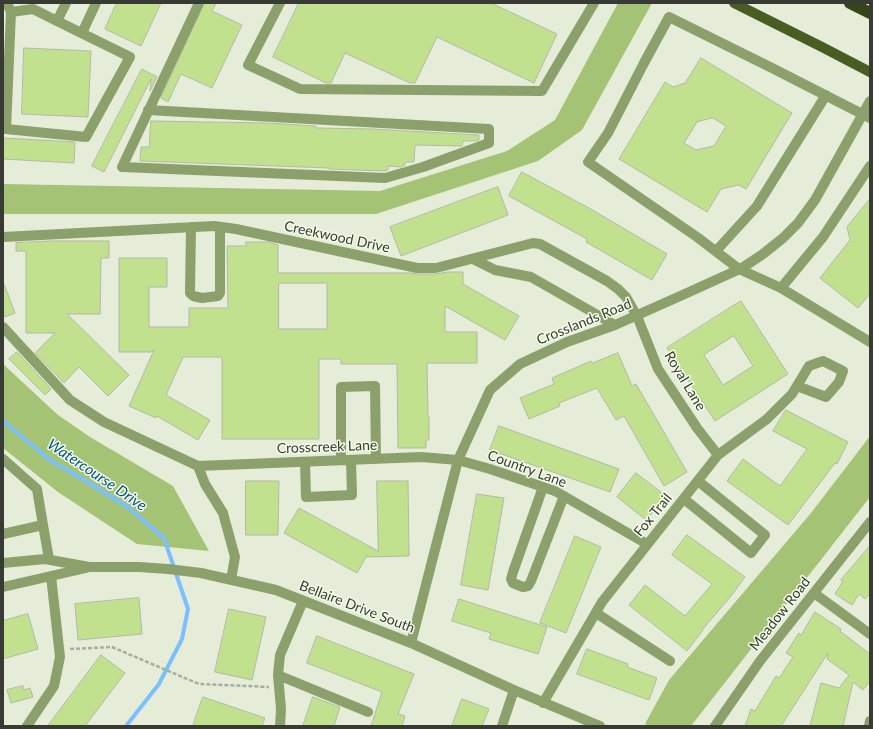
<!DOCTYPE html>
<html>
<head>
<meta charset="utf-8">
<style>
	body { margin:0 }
	#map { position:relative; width:873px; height:729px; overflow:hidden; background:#e5edd9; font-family:Lato,sans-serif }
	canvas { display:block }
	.frame { position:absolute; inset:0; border:4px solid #383b33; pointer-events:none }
</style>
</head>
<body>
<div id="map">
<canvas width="873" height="729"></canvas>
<div class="frame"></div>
</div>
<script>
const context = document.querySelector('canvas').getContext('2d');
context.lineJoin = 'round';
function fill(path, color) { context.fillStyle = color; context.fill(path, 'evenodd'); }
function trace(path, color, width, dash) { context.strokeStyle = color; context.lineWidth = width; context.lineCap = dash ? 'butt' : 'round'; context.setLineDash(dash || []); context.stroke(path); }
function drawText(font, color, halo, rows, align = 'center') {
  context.font = font + ' Lato,sans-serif'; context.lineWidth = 3; context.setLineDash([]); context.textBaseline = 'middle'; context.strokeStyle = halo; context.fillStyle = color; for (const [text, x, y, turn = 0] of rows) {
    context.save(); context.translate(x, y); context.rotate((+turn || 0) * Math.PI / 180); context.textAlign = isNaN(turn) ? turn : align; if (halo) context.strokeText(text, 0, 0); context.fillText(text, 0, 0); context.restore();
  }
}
fill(new Path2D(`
	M618 3H652L582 130 538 161 376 214H3V184L380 191 507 151 555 120Z
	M3 364 58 415 90 437 173 486 209 551 137 544 58 492 3 448Z
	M870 436V497L691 726H649L645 724 669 680 811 513Z`), '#a5c374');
trace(new Path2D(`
	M3 421 50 460 94 486 129 508 164 538 188 609 182 639 159 684 126 726`), '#7dbffd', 4);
const building = new Path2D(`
	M117 3H161L141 46 105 29Z
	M205 3H216L212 11 242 25 212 88 181 74 168 102 161 98Z
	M299 3H491L557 34 534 83 437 37 415 83H410L345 53 331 83H326L273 57Z
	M24 48 91 51 88 117 22 114Z
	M701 58 792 113 746 189 739 185 721 189 707 212 619 159 665 82 673 87 685 83ZM713 118 726 126 714 146 696 150 684 143 697 122Z
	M142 69 157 77 150 91 151 79 104 172 92 166Z
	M151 121 267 123 316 126V128L372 129 479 135V140L475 141H463L462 146 415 145 414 162H405V165L401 167 388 166V170L384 171 329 169V168L140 161 141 147H149Z
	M3 138 75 142 74 163 3 159Z
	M522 172 589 208 667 254 652 280 586 242 587 239 509 196Z
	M498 187 508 215 401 256 390 227Z
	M870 199V294L858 308 820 278 850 240 847 227Z
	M51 241H109V258H101L100 314H67L129 375 108 396 79 367 64 383 35 353 55 333H26V251H16V243Z
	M246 242H268L278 245V273H410L417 274H436L447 272H463V284L519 316 505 340 445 306V332H477V363H427L428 417H429V440H426V448H398L397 364H341V359H319V439H222V357H183L166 395 210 420 198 440 157 416 156 418 129 406 154 350 152 352H119V258H167V287H149V327H189V308H228L227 246H246ZM279 283H327V329H279Z
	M3 284H4L15 313 5 317 3 310Z
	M741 301 788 374 715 421 667 348ZM734 336 753 366 723 385 704 355Z
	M17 352 51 389 45 395 9 359Z
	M618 353 632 386 636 384 687 472 664 486 624 416 616 420 597 388 559 403 560 406 529 419 520 398 554 384 552 378 591 361 592 363Z
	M786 410 848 442 837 464 835 463 788 525 727 481 743 459 780 486 807 449 773 431Z
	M499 426 619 469 610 492 490 450Z
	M636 473 666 496 646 520 617 497Z
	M246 481H279L278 535H246Z
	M377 481H408L409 556 366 557 357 573 284 533 299 508 378 551Z
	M477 494 504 498 488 590 461 585Z
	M687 535 745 577 731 596 702 630H703L687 651 629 605 645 585 685 616 712 584 672 555Z
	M575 536 601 547 566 633 540 623Z
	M870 546V594L865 599 859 594 852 605 835 594 843 581 841 580Z
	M139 598 142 634 78 640 75 604Z
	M459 599 547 627 538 654 489 639 491 633 452 621Z
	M229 609 266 617 252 680 215 672Z
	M815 612 841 629 840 631 870 654V681L863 690 853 682 843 726H810L821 683 839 688 849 675 827 659 828 653 781 726H745L751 709 755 711 776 676 779 678 793 657 786 653 799 633 801 635Z
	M28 614 38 649 3 659V621Z
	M317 636 414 674 398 714 405 716 402 726H371L382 692 307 663Z
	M587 649 628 664 627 667 657 678 649 700 577 674Z
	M101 655 125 673 85 726H48Z
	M23 686 24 690 30 688 33 697 11 703 7 690Z
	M203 697 265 718 262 726H193Z
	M313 697 340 707 334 726H303Z
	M462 699 489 709 482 726H452Z`);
fill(building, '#c2e18f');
trace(building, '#b1b9a6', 1);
trace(new Path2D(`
	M70 649 112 647 199 684 269 687`), '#a8ae9e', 2.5, [4, 2]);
trace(new Path2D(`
	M7 3 11 12 6 129 86 137 130 57 57 21 66 3
	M280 3 248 65 300 89 542 91 594 3
	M11 12 33 9 57 21
	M82 33 96 3
	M148 110 489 129V143L423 167 385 178 122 167 199 3
	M870 118 772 68 669 17 644 63 608 133 588 162 697 237 739 269 781 288 870 342
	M191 227 190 293 193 296 202 298 218 296 220 293V227
	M3 237 214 226 236 229 417 268H436L533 243 540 244 607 281 618 289 626 297 637 316 658 369 697 428 718 455
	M716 251 757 206 826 95
	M473 259 495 270 531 277 615 325
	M781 288 823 237 870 166
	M3 327 70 400 104 422 198 466 205 484 223 513 235 557 231 580
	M3 459 37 489 43 525
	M341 460V387L375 386 376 459
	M305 462 306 497 352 495 351 460
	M198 466 421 457 458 460 490 469 555 491 647 544
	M543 487 513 572 511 579 513 583 523 587 528 586 531 581 564 496
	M684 499 751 553 765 535 698 481
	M3 534 43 525 49 559
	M3 563 45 559 89 567H139L168 569 201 573 276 590 411 643 514 690 600 726
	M3 587 86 568
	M814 593 870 634
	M596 613 670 661
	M411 643 458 460 490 390 520 364 567 342 615 325 687 293 742 268 763 254 783 238 798 223 815 200 870 101
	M278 675 368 712
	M543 703 602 602 718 455 767 419 792 394 809 366 823 361 843 371 839 382 826 397 797 386
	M27 726 54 686 60 657 51 576
	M280 726 281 709 278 675 280 655 303 601
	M502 726 514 690
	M715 726 760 661 870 522
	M869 726 870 721`), '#8ca06c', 10);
trace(new Path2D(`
	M734 3 822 47 870 72`), '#495d22', 10);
trace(new Path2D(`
	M850 3 870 13`), '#354419', 12);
drawText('14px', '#383b33', '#f2fbe6', [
	["Creekwood Drive",337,237,12],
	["Crosslands Road",584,322,-22],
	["Royal Lane",685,381,59],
	["Crosscreek Lane",327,447,-2],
	["Country Lane",527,469,20],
	["Fox Trail",653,515,-51],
	["Bellaire Drive South",357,607,21],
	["Meadow Road",780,614,-52]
]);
drawText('italic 15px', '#04528a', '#f2fbe6', [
	["Watercourse Drive",97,475,34]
]);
</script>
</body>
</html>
